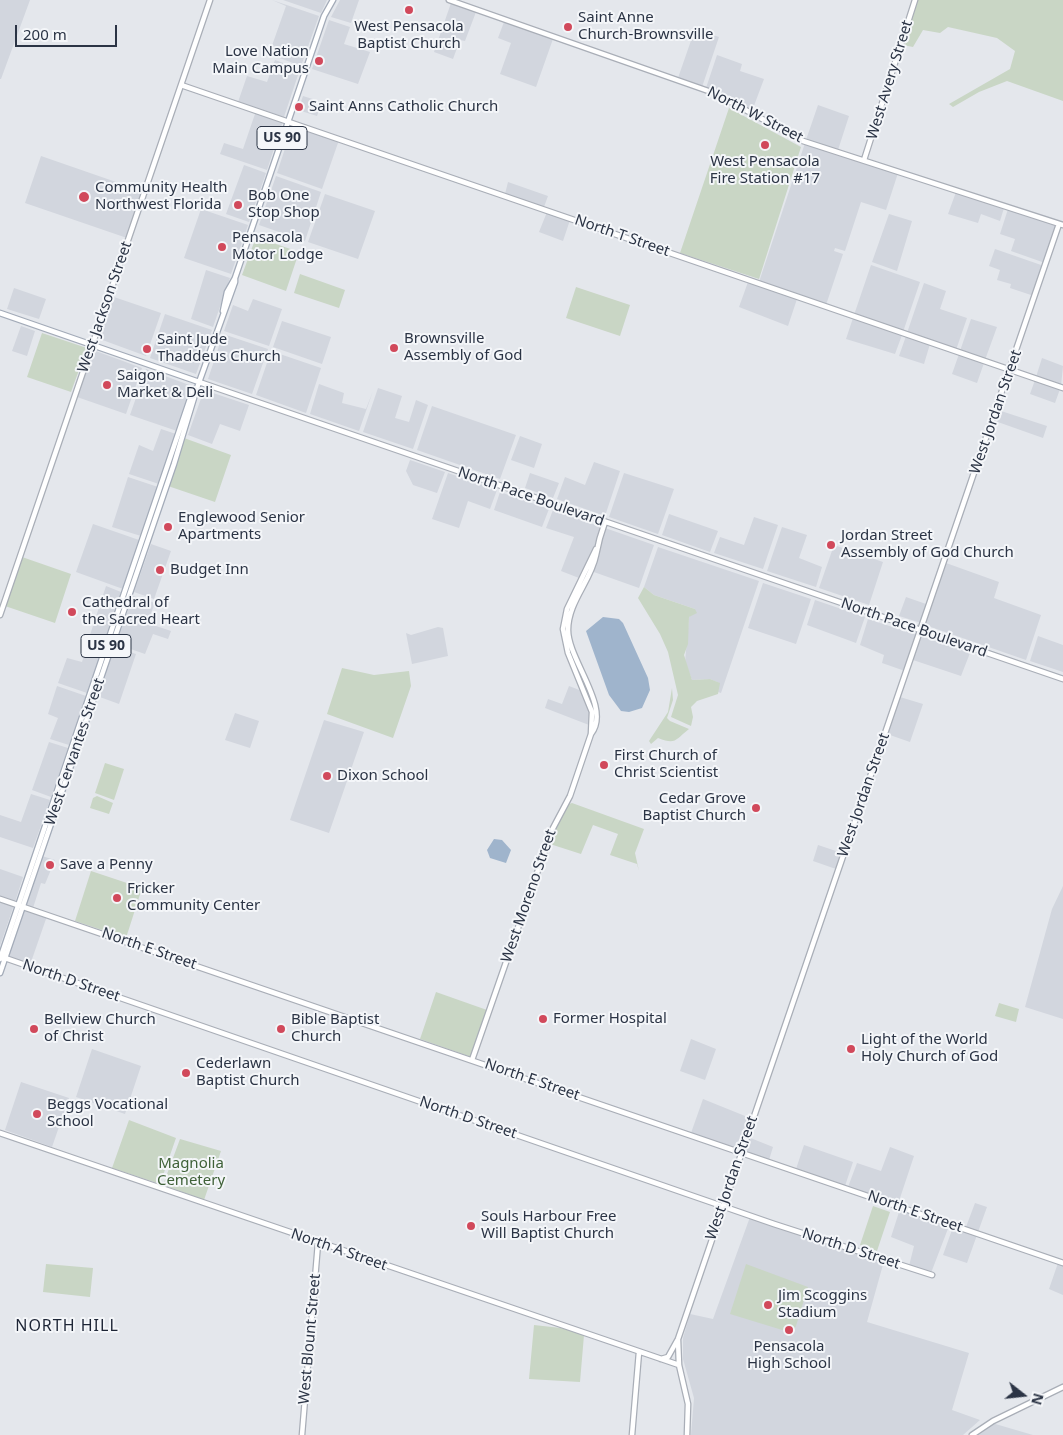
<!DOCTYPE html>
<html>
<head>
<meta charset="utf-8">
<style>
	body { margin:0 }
	#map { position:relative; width:1063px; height:1435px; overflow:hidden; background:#e4e7ec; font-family:"Noto Sans",sans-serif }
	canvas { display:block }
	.north { position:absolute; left:998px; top:1370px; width:50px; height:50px; -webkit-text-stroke:4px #f4f6f9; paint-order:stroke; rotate:106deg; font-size:14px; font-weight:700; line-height:20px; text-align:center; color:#2b3445 }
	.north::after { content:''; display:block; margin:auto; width:18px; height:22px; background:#2b3445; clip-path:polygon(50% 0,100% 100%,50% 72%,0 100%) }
	.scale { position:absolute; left:15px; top:25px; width:102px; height:22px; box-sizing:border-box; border:2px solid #2b3445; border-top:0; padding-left:6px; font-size:15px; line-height:18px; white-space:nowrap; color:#2b3445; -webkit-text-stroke:4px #f4f6f9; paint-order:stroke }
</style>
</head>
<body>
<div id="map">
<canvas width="1063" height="1435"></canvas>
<div class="north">N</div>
<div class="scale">200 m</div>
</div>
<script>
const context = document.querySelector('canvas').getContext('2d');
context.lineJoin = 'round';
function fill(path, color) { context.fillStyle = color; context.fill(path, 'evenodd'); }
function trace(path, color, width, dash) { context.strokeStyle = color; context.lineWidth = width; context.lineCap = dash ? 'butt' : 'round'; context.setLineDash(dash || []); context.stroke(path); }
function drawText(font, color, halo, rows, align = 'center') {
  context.font = font + ' "Noto Sans",sans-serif'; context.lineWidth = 4; context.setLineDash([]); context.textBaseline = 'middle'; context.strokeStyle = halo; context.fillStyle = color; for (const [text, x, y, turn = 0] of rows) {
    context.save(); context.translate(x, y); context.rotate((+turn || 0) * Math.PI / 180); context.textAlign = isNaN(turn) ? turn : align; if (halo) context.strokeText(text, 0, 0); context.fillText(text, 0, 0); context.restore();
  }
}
fill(new Path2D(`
	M0 0H30L1 79H0Z
	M272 0 319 16 301 66 269 54 286 6Z
	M283 0H327L321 13Z
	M340 0H359L351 23 331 17Z
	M451 3 476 12 465 41 460 40 453 59 434 52Z
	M329 20 350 27 344 44 370 52 358 84 312 69Z
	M504 22 553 39 536 87 500 74 511 43 498 38Z
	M695 29 719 37 702 87 678 78Z
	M717 55 742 64 740 71 764 79 752 111 706 88Z
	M275 60 300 69 284 117 238 102 247 76 267 82Z
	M303 96 322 102 317 116 298 110Z
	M818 105 849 116 838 150 806 140Z
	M256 111 283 121 267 170 220 154 224 143 243 149Z
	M293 124 339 140 322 189 277 173Z
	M805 143 898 173 886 210 861 202 845 251 835 248 834 251 843 254 826 305 759 282Z
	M41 156 142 191 127 238 25 203Z
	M244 165 266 173 249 222 226 214Z
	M276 176 321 192 305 241 259 225Z
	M508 182 548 196 544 207 505 194Z
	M956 192 1004 208 1000 221 981 214 978 223 948 214Z
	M325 194 375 211 358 259 308 242Z
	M201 209 248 225 231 274 184 258Z
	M1008 209 1057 225 1045 263 1011 251 1015 239 1000 234Z
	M547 212 570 220 563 241 539 232Z
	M889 214 912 221 897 271 872 262Z
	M995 249 1044 266 1034 296 1010 288 1011 284 997 280 1000 270 989 266Z
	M871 265 920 282 903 332 854 315Z
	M206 270 230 278 213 327 191 319Z
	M748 282 797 299 788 326 739 307Z
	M924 283 946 291 940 309 967 318 956 350 907 333Z
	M14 288 46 299 39 319 7 309Z
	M111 296 161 313 146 356 97 338Z
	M253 299 282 309 269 346 224 331 233 305 248 311Z
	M165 314 212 330 196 374 150 358Z
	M853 318 902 335 895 354 846 339Z
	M971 319 997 327 985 360 960 351Z
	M282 321 331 337 322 364 273 347Z
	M21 326 35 331 27 356 12 351Z
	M223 334 268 349 252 394 208 379Z
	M906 336 930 344 924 364 899 356Z
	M93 350 142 368 126 414 77 397Z
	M271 351 321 368 306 413 256 395Z
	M959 354 984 363 977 383 952 374Z
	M1042 358 1063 366 1061 386 1036 377Z
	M146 369 192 386 177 431 130 415Z
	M1035 380 1060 389 1055 403 1030 394Z
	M319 384 344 393 342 403 366 409 373 391 359 431 310 414Z
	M378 388 402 396 395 418 409 422 416 400 428 405 413 449 363 432Z
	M204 390 249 405 240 431 220 424 212 444 188 435Z
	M432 406 516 435 500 479 417 450Z
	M998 410 1047 426 1043 438 995 421Z
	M161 429 176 434 159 484 129 474 139 445 153 451Z
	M520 436 542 444 534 468 511 460Z
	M410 460 445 472 437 493 413 485 406 471Z
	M594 462 620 471 605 516 557 499 565 477 585 485Z
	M448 473 497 490 490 509 468 501 459 528 432 519Z
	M530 473 559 483 553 498 525 488Z
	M624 473 674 489 658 534 609 517Z
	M128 477 158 487 141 536 112 527Z
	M500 492 549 509 542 527 494 510Z
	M553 510 601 527 594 548 579 578 561 571 574 537 546 528Z
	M669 514 718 531 710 552 662 535Z
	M754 517 778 525 763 569 714 553 720 537 744 545Z
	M93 524 139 540 123 589 76 572Z
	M782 527 807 535 799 558 822 567 816 587 767 571Z
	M605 528 654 545 639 588 591 571Z
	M151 544 171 551 154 599 134 592Z
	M834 545 883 562 869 605 819 588Z
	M658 547 759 581 721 693 718 692 719 683 710 679 692 680 685 662 689 617 695 609 654 595 644 587Z
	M946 563 999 582 994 598 1041 615 1026 660 925 625Z
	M763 583 811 599 796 644 748 628Z
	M106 586 121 592 105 640 90 635Z
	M933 588 921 623 899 616 906 597 926 604Z
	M133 596 155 603 147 623 171 631 168 639 153 634 145 654 116 644Z
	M815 600 865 617 856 643 807 625Z
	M868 619 917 635 905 671 882 663 884 655 860 645Z
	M438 627 443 628 448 656 412 664 406 633 411 635Z
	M921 636 970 653 961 676 913 660Z
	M1038 636 1063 645V672L1030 661Z
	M89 638 104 644 87 693 58 683 67 658 82 662Z
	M115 647 136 654 119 704 97 696Z
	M57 686 86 696 69 745 50 739 58 718 48 714Z
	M569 686 582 691 590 712 589 725 545 708 548 699 562 704Z
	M900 697 923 704 910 742 887 734Z
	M235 713 259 721 250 748 225 740Z
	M324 720 364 732 329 833 290 820Z
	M49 742 68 748 51 797 32 790Z
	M31 794 50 800 33 848 0 837V815L21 822Z
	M818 845 842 853 836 869 813 861Z
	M42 856 55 860 45 884 41 883 33 908 25 906Z
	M0 869 23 877 15 902 0 897Z
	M1063 886V1019L1025 1007 1052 909Z
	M0 900 14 905 0 946Z
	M24 909 47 916 30 965 8 958Z
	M691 1039 716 1049 705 1080 680 1071Z
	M92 1049 141 1066 125 1114 76 1097Z
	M21 1082 69 1098 52 1147 5 1130Z
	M703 1099 750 1118 739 1150 691 1133Z
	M748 1137 773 1147 769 1160 743 1151Z
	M804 1145 853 1162 845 1186 796 1169Z
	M890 1147 914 1156 898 1204 848 1187 857 1163 881 1171Z
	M975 1203 987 1207 978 1232 954 1224 966 1227Z
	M900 1209 949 1226 931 1273 909 1266 914 1246 891 1237Z
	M750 1217 884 1261 867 1322 969 1353 952 1410 980 1420 963 1435H691L694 1398 683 1359V1338L690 1314 713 1319Z
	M953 1227 977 1235 967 1263 943 1255Z
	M1058 1263 1063 1265V1295L1049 1289Z
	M992 1423 1033 1435H975Z`), '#d2d6de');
fill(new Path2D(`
	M917 0H1063V101L1007 81 979 92 953 107 949 104 1010 69 1015 51 997 38 948 27 940 33 923 30 913 47 903 45Z
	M729 108 801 147 759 279 680 253Z
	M256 237 299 252 286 291 242 275Z
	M300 274 345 290 339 308 294 293Z
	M576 287 630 305 620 336 566 318Z
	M42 333 87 348 71 392 27 377Z
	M184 438 231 455 215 502 168 486Z
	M22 557 71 574 55 623 5 606Z
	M644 587 654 595 695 609 697 613 689 617 688 644 684 655 692 680 710 679 720 683 718 694 697 701 691 707 693 717 691 726 671 717 678 695 668 652 660 634 638 598Z
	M342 668 374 675 409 671 411 686 393 738 327 714Z
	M672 688 673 700 667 718 670 721 689 729C675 740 676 745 658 738L651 744 649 741 668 712Z
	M105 763 124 769 114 800 95 793Z
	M97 796 113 803 109 814 90 808 93 798Z
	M572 803 644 829 635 853 639 871 637 864 610 855 618 834 593 825 581 854 550 844 555 828 569 804Z
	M91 871 142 888 126 938 75 921Z
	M436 992 487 1010 471 1057 420 1039Z
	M999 1003 1019 1009 1016 1022 995 1016Z
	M129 1120 176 1138 160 1184 112 1168Z
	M180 1139 221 1151 204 1200 163 1185Z
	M873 1206 890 1212 877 1251 860 1245Z
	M46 1264 93 1268 90 1297 43 1292Z
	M746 1264 808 1287 796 1326 792 1333 730 1314Z
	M534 1325 561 1328 584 1335 580 1382 529 1379Z`), '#c9d6c5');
fill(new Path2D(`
	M603 617 619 619 623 623 648 678 650 690 642 708 629 712 621 711 609 695 586 631Z
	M494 839 502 840 511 850 506 863 490 858 487 850Z`), '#9fb4cc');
const secondary = new Path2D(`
	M449 0 714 93 803 141 1063 225
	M181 85 1063 388
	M864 160 915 0
	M199 382 1063 679
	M0 615 210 0
	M591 734C612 708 568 660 568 630 568 602 591 581 596 555 598 544 601 533 605 522
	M0 899 1063 1263
	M5 958 774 1224 932 1275
	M472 1060 552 830 570 796 591 734 592 712 568 653 563 629 567 609 596 549
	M0 1133 679 1365
	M678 1340 679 1365 688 1404 687 1435
	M661 1359 668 1357 678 1339 1059 224
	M302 1435 318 1243
	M632 1435 639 1352
	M972 1435 993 1421 1063 1387`);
const primary = new Path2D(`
	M223 311 227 292 235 278
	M0 313 199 382
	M0 959 193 390 197 388
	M0 973 174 464 197 388 235 282V278L306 69 324 16 333 0`);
trace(secondary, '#a9aeb7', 7);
trace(primary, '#a3abb8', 7);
trace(secondary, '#fff', 4.5);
trace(primary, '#fff', 4.5);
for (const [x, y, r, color] of [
	[409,10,5,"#d1495b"],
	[568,27,5,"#d1495b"],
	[319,61,5,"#d1495b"],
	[299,107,5,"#d1495b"],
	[765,145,5,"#d1495b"],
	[84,197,6,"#d1495b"],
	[238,205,5,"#d1495b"],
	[222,247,5,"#d1495b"],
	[394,348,5,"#d1495b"],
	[147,349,5,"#d1495b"],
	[107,385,5,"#d1495b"],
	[168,527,5,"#d1495b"],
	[831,545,5,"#d1495b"],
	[160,570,5,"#d1495b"],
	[72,612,5,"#d1495b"],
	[604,765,5,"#d1495b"],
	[327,776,5,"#d1495b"],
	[756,808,5,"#d1495b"],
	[50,865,5,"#d1495b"],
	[117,898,5,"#d1495b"],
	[543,1019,5,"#d1495b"],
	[34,1029,5,"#d1495b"],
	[281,1029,5,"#d1495b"],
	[851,1049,5,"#d1495b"],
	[186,1073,5,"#d1495b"],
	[37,1114,5,"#d1495b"],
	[471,1226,5,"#d1495b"],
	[768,1305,5,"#d1495b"],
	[789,1330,5,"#d1495b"]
]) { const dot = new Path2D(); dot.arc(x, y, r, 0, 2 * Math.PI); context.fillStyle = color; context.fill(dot); trace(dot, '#f4f6f9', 2); }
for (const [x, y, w] of [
	[282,138,50],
	[106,646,50]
]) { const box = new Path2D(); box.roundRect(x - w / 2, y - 11.5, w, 23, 4); context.fillStyle = '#f4f6f9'; context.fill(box); trace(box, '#2b3445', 1); }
drawText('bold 14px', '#2b3445', null, [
	["US 90",282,138],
	["US 90",106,646]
]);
drawText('15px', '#2b3445', '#f4f6f9', [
	["Saint Anne",578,18],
	["Church-Brownsville",578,35],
	["West Pensacola",409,27,"center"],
	["Baptist Church",409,44,"center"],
	["Love Nation",309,52,"right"],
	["Main Campus",309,69,"right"],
	["Saint Anns Catholic Church",309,107],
	["West Pensacola",765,162,"center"],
	["Fire Station #17",765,179,"center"],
	["Community Health",95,188],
	["Northwest Florida",95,205],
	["Bob One",248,196],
	["Stop Shop",248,213],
	["Pensacola",232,238],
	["Motor Lodge",232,255],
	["Brownsville",404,339],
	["Assembly of God",404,356],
	["Saint Jude",157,340],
	["Thaddeus Church",157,357],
	["Saigon",117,376],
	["Market & Deli",117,393],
	["Englewood Senior",178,518],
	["Apartments",178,535],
	["Jordan Street",841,536],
	["Assembly of God Church",841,553],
	["Budget Inn",170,570],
	["Cathedral of",82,603],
	["the Sacred Heart",82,620],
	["First Church of",614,756],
	["Christ Scientist",614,773],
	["Dixon School",337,776],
	["Cedar Grove",746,799,"right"],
	["Baptist Church",746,816,"right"],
	["Save a Penny",60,865],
	["Fricker",127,889],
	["Community Center",127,906],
	["Former Hospital",553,1019],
	["Bellview Church",44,1020],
	["of Christ",44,1037],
	["Bible Baptist",291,1020],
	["Church",291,1037],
	["Light of the World",861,1040],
	["Holy Church of God",861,1057],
	["Cederlawn",196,1064],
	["Baptist Church",196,1081],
	["Beggs Vocational",47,1105],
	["School",47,1122],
	["Souls Harbour Free",481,1217],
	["Will Baptist Church",481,1234],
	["Jim Scoggins",778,1296],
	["Stadium",778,1313],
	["Pensacola",789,1347,"center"],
	["High School",789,1364,"center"]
], 'left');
drawText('15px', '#2b3445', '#f4f6f9', [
	["West Avery Street",890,80,-73],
	["North W Street",755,115,27],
	["North T Street",622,236,19],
	["West Jackson Street",105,307,-71],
	["West Jordan Street",996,412,-71],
	["North Pace Boulevard",531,497,19],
	["North Pace Boulevard",914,628,19],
	["West Cervantes Street",75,752,-71],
	["West Jordan Street",864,795,-71],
	["West Moreno Street",529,896,-71],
	["North E Street",149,949,19],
	["North D Street",71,981,19],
	["North E Street",532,1080,19],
	["North D Street",468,1118,19],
	["West Jordan Street",732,1178,-71],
	["North E Street",915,1212,19],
	["North D Street",851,1249,18],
	["North A Street",339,1250,19],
	["West Blount Street",310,1339,-85]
]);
drawText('15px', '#3f6138', '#f4f6f9', [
	["Magnolia",191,1164],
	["Cemetery",191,1181]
]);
context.letterSpacing = '1px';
drawText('16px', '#1d2536', '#f4f6f9', [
	["NORTH HILL",67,1326]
]);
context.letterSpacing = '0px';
</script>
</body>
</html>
